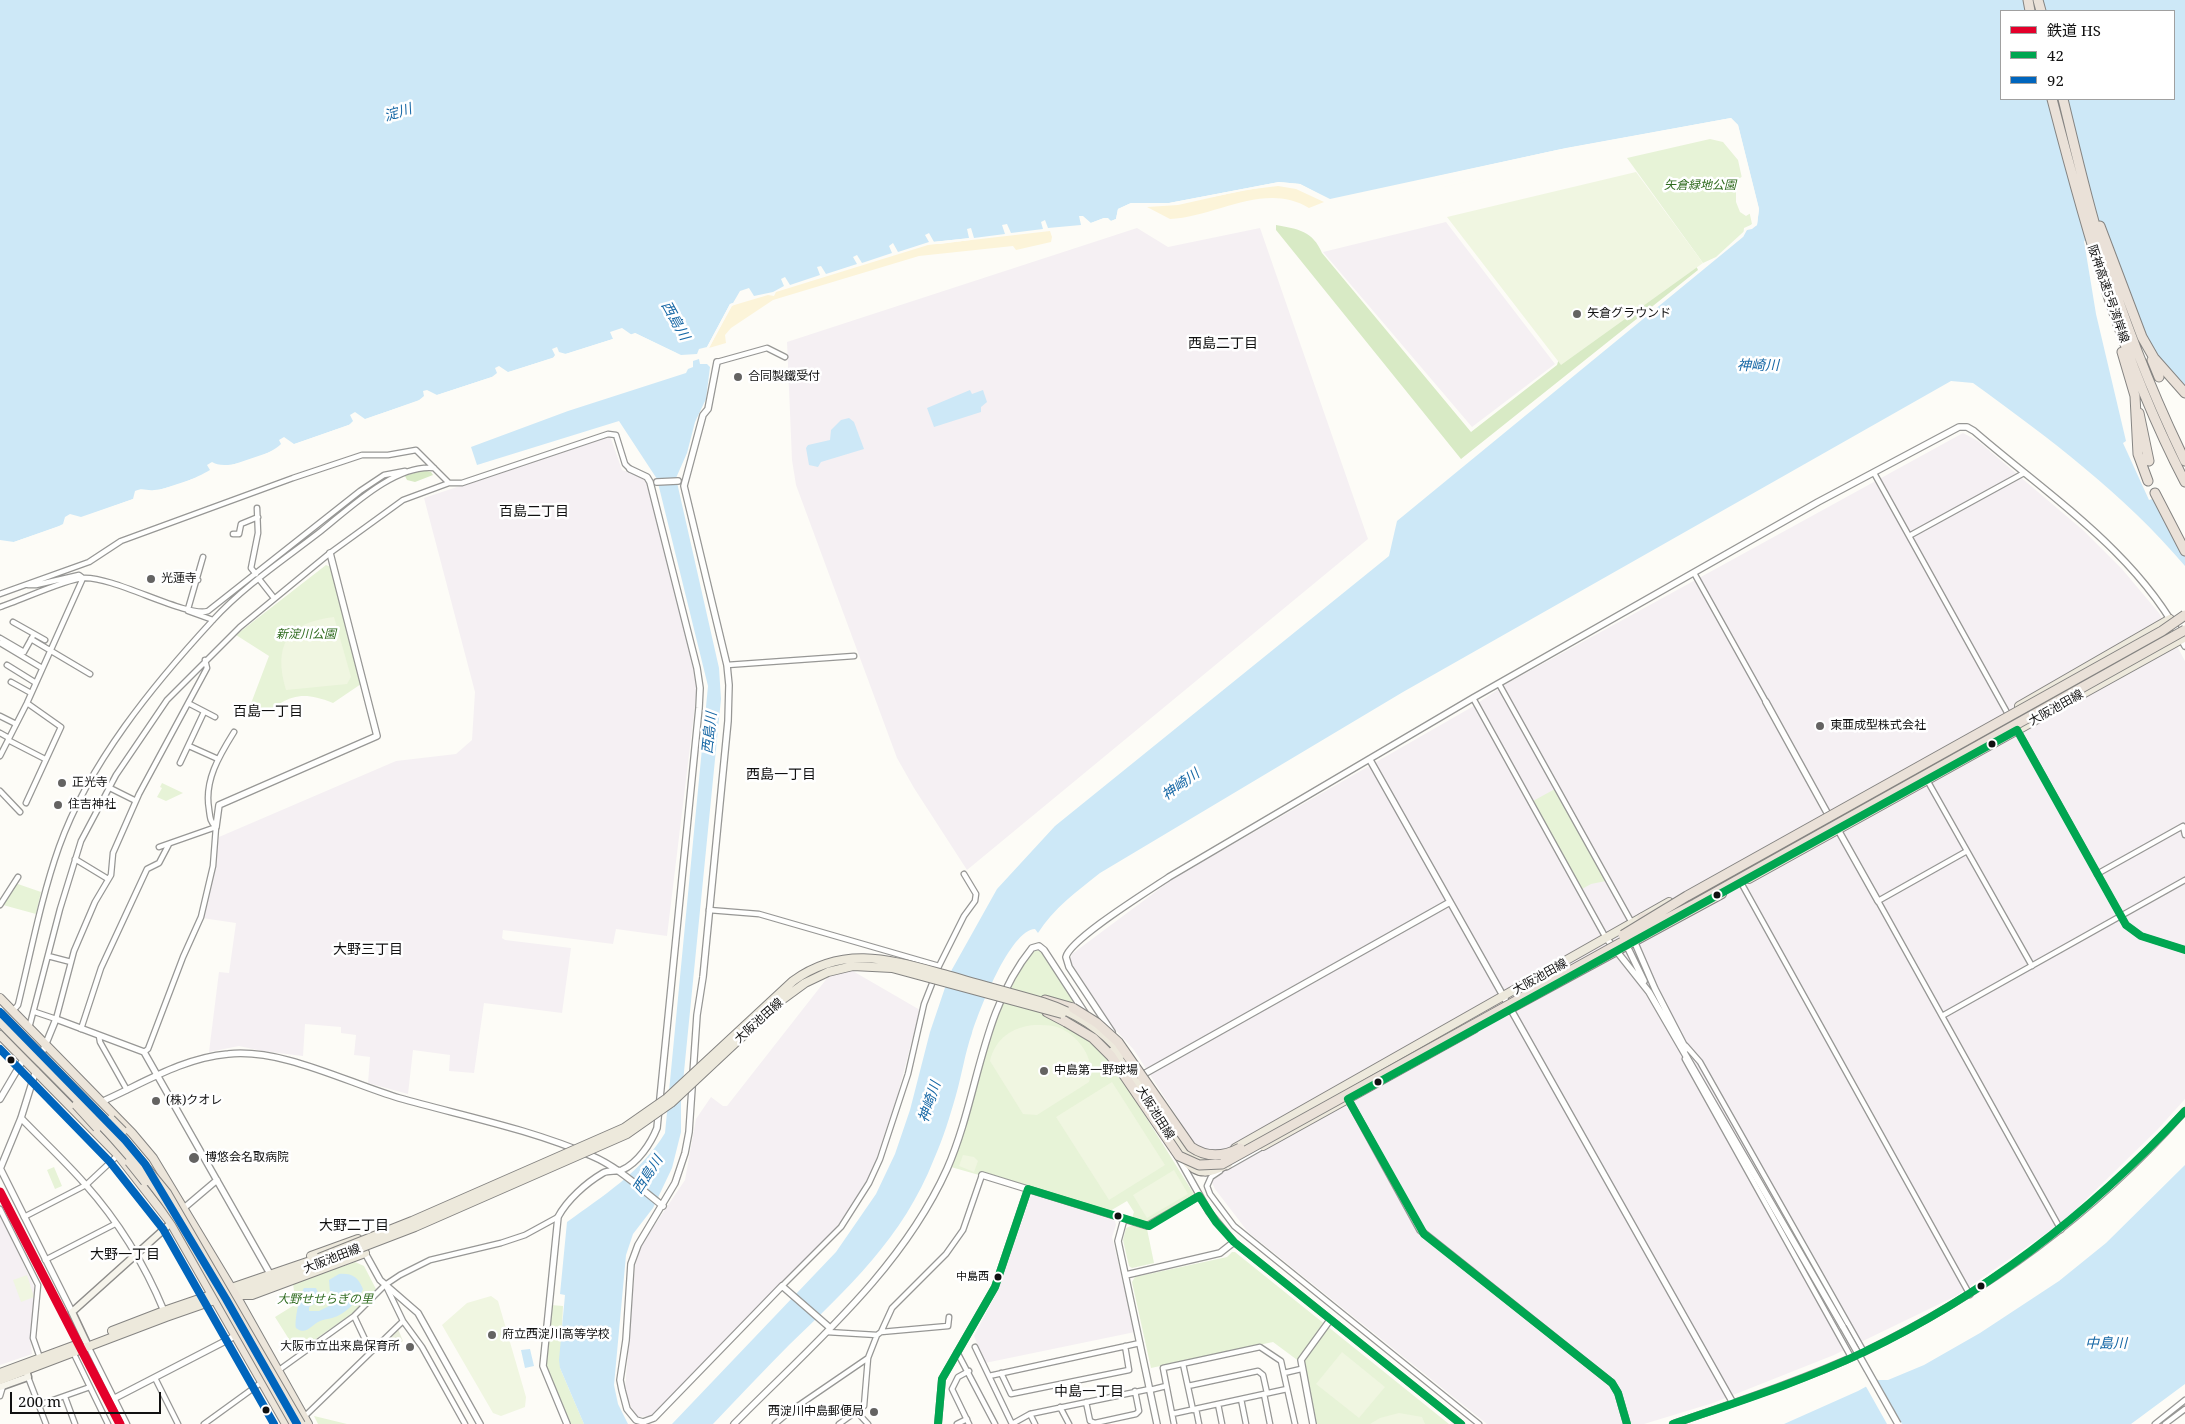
<!DOCTYPE html>
<html>
<head>
<meta charset="utf-8">
<style>
	body { margin:0 }
	#map { position:relative; width:2185px; height:1424px; overflow:hidden; background:#fdfcf7; font-family:"Noto Serif","Noto Sans JP",serif }
	canvas { display:block }
	.legend { position:absolute; left:2000px; top:10px; width:175px; height:90px; box-sizing:border-box; background:#fff; border:1px solid #a0a0a0; margin:0; padding:6px 9px; list-style:none; font-size:15px; color:#111 }
	.legend li { display:flex; align-items:center; gap:10px; height:25px }
	.legend b { width:25px; border:1px solid #a0a0a0 }
	.scale { position:absolute; left:10px; top:1392px; width:151px; height:22px; box-sizing:border-box; border:2px solid #111; border-top:0; padding-left:6px; font-size:15px; line-height:18px; white-space:nowrap; color:#111; -webkit-text-stroke:4px #fff; paint-order:stroke }
</style>
</head>
<body>
<div id="map">
<canvas width="2185" height="1424"></canvas>
<ul class="legend">
<li><b style="height:6px;background:#e4002b"></b>鉄道 HS</li>
<li><b style="height:6px;background:#00a651"></b>42</li>
<li><b style="height:6px;background:#0065bd"></b>92</li>
</ul>
<div class="scale">200 m</div>
</div>
<script>
const context = document.querySelector('canvas').getContext('2d');
context.lineJoin = 'round';
function fill(path, color) { context.fillStyle = color; context.fill(path, 'evenodd'); }
function trace(path, color, width, dash) { context.strokeStyle = color; context.lineWidth = width; context.lineCap = dash ? 'butt' : 'round'; context.setLineDash(dash || []); context.stroke(path); }
function drawText(font, color, halo, rows, align = 'center') {
  context.font = font + ' "Noto Serif","Noto Sans JP",serif'; context.lineWidth = 5; context.setLineDash([]); context.textBaseline = 'middle'; context.strokeStyle = halo; context.fillStyle = color; for (const [text, x, y, turn = 0] of rows) {
    context.save(); context.translate(x, y); context.rotate((+turn || 0) * Math.PI / 180); context.textAlign = isNaN(turn) ? turn : align; if (halo) context.strokeText(text, 0, 0); context.fillText(text, 0, 0); context.restore();
  }
}
fill(new Path2D(`
	M1446 222 1555 364 1472 427 1323 252Z
	M1137 228 1168 247 1260 228 1368 539 967 870 914 788 897 758 796 485 792 460 787 342Z
	M1963 433 1978 441 2084 531 2122 569 2159 613 2185 661V1099L2158 1129 2064 1221 1956 1296 1834 1355 1713 1403 1644 1424H1487L1248 1232 1215 1189 1192 1140 1134 1050 1113 1027 1070 961 1072 954 1174 878 1472 707 1506 684Z
	M610 436 622 470 643 478 648 483 696 676V697L667 936 616 929 613 944 503 930 502 938 505 940 571 948 562 1013 484 1003 474 1073 449 1071 450 1055 413 1050 408 1094 368 1083 370 1057 354 1055 356 1035 341 1033V1027L305 1024 303 1056 262 1051 239 1046 209 1052 219 972 229 973 236 923 202 918 219 837 396 761 456 754 472 740 475 692 424 498Z
	M839 963 920 1010 897 1097 872 1171 843 1219 822 1244 739 1326 664 1407 662 1406 652 1416 638 1417 631 1407 625 1390 635 1266 642 1244 685 1180 696 1119 711 1097 723 1106H727Z
	M1033 1195 1115 1221 1116 1225 1112 1237 1135 1332 985 1363 974 1336 999 1288 1030 1197Z
	M0 1214 35 1289 30 1337 32 1354 0 1365Z`), '#f5f0f3');
fill(new Path2D(`
	M1710 139 1723 142 1738 160 1752 224 1716 257 1703 263 1627 158Z
	M326 565 331 567 361 684 333 703C296 688 287 699 255 719L247 714 269 656 236 635Z
	M162 783 183 793 166 801 157 797 162 788 160 787Z
	M1555 789 1606 881 1591 884 1582 889 1533 801Z
	M15 883 41 892 36 914 3 905Z
	M1034 950 1042 951 1194 1194 1193 1197 1148 1223 1132 1218 1134 1212 1127 1201 1110 1211 980 1172 979 1175 951 1167 998 1015 1018 974Z
	M54 1167 62 1186 55 1189 47 1170Z
	M1133 1225 1147 1229 1154 1263 1132 1268 1129 1266 1123 1240 1126 1228Z
	M1232 1252H1235L1449 1424H1317L1304 1365 1273 1342 1151 1368 1132 1282 1135 1277 1227 1257Z
	M355 1262 364 1266 376 1289 353 1313 297 1352 275 1317 296 1304 293 1284Z
	M551 1305 563 1306 560 1368 584 1424H571L546 1365Z
	M314 1416 347 1424H318Z`), '#e7f3d7');
fill(new Path2D(`
	M1276 225C1298 229 1313 231 1322 253L1471 432 1557 365 1561 352 1693 259 1698 270 1461 459 1276 230Z
	M423 470 431 472 433 475 415 482 407 480 405 476Z`), '#d8eac5');
fill(new Path2D(`
	M1278 186 1296 189 1324 202 1309 208C1265 181 1216 217 1170 219L1147 207 1178 205 1245 190Z
	M1050 231 1052 237 1051 242 1016 250 1013 246 919 256 773 300 731 328 725 335 726 343 709 348 731 306 768 295 774 296 776 292 928 245Z`), '#fcf4d9');
fill(new Path2D(`
	M398 1329 403 1341 392 1350 384 1343Z`), '#e9eedb');
fill(new Path2D(`
	M1636 172 1703 263 1561 365 1447 217Z
	M334 617 351 677 347 684 286 690C273 645 287 623 334 617Z
	M1034 1025C1041 1025 1050 1025 1057 1027 1078 1034 1097 1060 1089 1082L1037 1115 1023 1114 990 1061C995 1039 1012 1027 1034 1025Z
	M1112 1082 1165 1165 1109 1200 1056 1117Z
	M963 1155 974 1157 978 1161 974 1172 959 1166Z
	M1174 1170 1188 1194 1147 1218 1133 1195Z
	M27 1275 34 1297 21 1302 13 1280Z
	M491 1296 498 1301 526 1397 525 1407 501 1416 493 1413 442 1325 467 1303Z
	M1342 1352 1385 1387 1359 1418 1316 1384Z
	M1399 1413 1422 1417 1425 1424H1370L1380 1418Z`), '#f0f6e1');
fill(new Path2D(`
	M0 0H2185V566C2124 494 2049 438 1973 383L1951 381 1403 692 1100 873C1076 892 1054 908 1038 933L1035 929C1010 930 979 1011 972 1033 965 1053 962 1074 956 1095 950 1116 943 1139 934 1159 903 1238 848 1288 789 1345 763 1371 738 1398 713 1424H672L836 1252 876 1194 895 1154 910 1110 930 1032 950 973 997 889 1055 826 1389 556 1397 521 1743 237 1746 230 1757 225 1759 209 1738 125 1731 118 1566 148 1330 200 1300 184 1279 182 1169 203H1131L1118 209 1116 219 1111 221 1104 218 1091 223 1083 216H1079L1081 225 1048 228 1045 220 1041 222 1043 229 1011 233 1007 224 1002 225 1005 234 974 238 971 228 967 229 969 238 934 242 929 233 925 235 929 242 898 252 893 243 889 246 892 253 862 263 857 255 853 257 857 264 826 274 821 266 817 267 820 275 790 285 785 277 781 279 784 286 773 292 754 296 749 288 740 291 733 303 730 304 707 347 699 349 697 354 681 355 635 333 632 335 622 328 610 332 613 339 566 354 559 352 557 347 552 349 555 355 553 358 508 372 499 366 495 368 497 373 492 377 437 395 427 390 423 391 424 396 418 401 365 419 355 412 350 415 353 421 349 425 294 444 284 437 279 440 281 444C270 455 226 472 212 462L207 465 210 470C197 478 170 489 154 490 146 491 143 487 135 491L133 499 81 517 70 514 65 517 63 524 59 526 14 542 0 540ZM2001 11H2174V99H2001Z
	M699 359 700 364H707L710 367 706 399 695 422 687 453 676 478 719 668 721 699 681 1102V1132L672 1168 653 1208 633 1234 626 1255 614 1385 618 1404 628 1424H584L560 1368 559 1360 565 1295 560 1294 567 1222C603 1196 641 1172 665 1133L708 686 657 479 619 421 477 465 471 447 568 411 686 373 688 369 693 367V361Z
	M970 390 972 394 983 390 987 402 981 407V412L934 427 927 408Z
	M849 418 854 422 864 449 821 462 818 467 809 465 806 448 808 445 830 440 831 430 841 420Z
	M2185 1165V1384L2131 1424H1784L1858 1391 1878 1380H1888L1924 1365 1980 1333 2059 1281 2106 1243Z
	M339 1274C352 1273 358 1277 363 1289 359 1299 347 1313 335 1317 330 1319 325 1319 320 1321 311 1325 306 1336 296 1328 294 1321 300 1294 304 1288H316L319 1295 314 1304 309 1307V1311H319L331 1305 329 1280Z
	M530 1349 534 1366 525 1368 521 1350Z`), '#cde8f7');
fill(new Path2D(`
	M1731 118 1738 125 1759 209 1757 225 1752 229 1747 230 1743 237 1744 228 1755 223 1757 209 1736 126 1731 121 1718 122 1726 124 1729 128 1728 132 1723 134 1700 135 1696 132 1698 126 1679 130 1685 134 1681 139 1650 146 1642 143V139L1654 134 1635 137 1573 149H1581L1586 153 1583 157 1578 159 1545 165 1542 162 1545 155 1564 151 1478 169 1473 171 1481 172 1482 176 1480 179 1444 187 1439 183 1442 177 1454 175 1461 173 1330 202 1299 187 1279 184 1169 205 1132 206 1121 210 1116 222 1110 223 1108 220 1091 225 1088 224 1104 218H1108L1111 221 1116 219 1118 209 1131 203H1169L1279 182 1300 184 1330 199 1557 150Z
	M1744 175 1748 178 1749 191 1755 203 1754 211 1746 216 1740 212 1736 202V181Z
	M2108 233 2159 370 2185 398V543L2152 499 2149 500 2123 443 2126 441 2096 314 2084 241Z
	M972 238 970 240 940 244H933L931 242Z
	M737 302 732 306 709 348 707 347 730 304Z
	M635 333 676 353 677 355 635 336 629 335Z
	M616 338 614 341 567 356 562 355Z
	M555 357 554 360 509 375 506 373Z
	M495 376 493 380 437 397 434 396Z
	M425 398 419 403 366 421 363 420Z
	M354 423 350 427 295 446 292 445Z
	M279 449 275 453 229 469 223 468Z
	M211 473 200 479 156 493H150Z
	M136 498 134 501 82 519H78Z
	M66 524 60 529 15 544H8Z
	M1876 1378 1902 1424H1887L1864 1383Z`), '#fdfcf7');
const minor = new Path2D(`
	M717 362 767 348 785 357
	M1874 473 2009 716
	M233 534H239L241 524 258 517
	M1909 536 2024 473
	M1694 573 1766 702
	M182 574 198 580
	M256 574 251 568 258 533 257 508
	M259 579 274 598
	M0 594 89 562 121 541 293 478 362 455H388L416 450 449 483H462L608 434 616 435 625 464 630 469
	M0 607C19 601 66 579 83 578 114 576 186 618 208 611L360 491 384 475 405 471
	M188 609 203 557
	M188 611 213 620
	M13 622 45 640
	M0 638 24 652 34 634
	M31 639 90 674
	M0 643 42 668
	M7 665 36 683
	M727 665 854 656
	M11 682 31 693
	M1499 684 1632 923
	M1473 698 1606 938
	M188 703 215 717
	M0 716 16 724
	M2017 729 2126 925 2141 936 2185 950
	M0 733 9 738
	M8 740 45 759
	M189 746 218 759
	M0 756 27 703 83 578 79 575 36 585H28
	M180 763 204 712
	M1927 780 2032 966
	M108 787 136 801
	M0 791 20 812
	M26 803 61 727 27 703
	M216 827C210 822 210 817 209 809 204 781 219 756 234 732
	M159 847 216 827
	M1967 851 1878 901 2061 1230
	M75 859 108 879
	M1734 870 1970 1295
	M2097 874 2183 826 2185 835
	M0 905 18 877
	M709 910 759 914 939 966
	M48 956 71 962
	M12 1012 18 1005C31 952 41 898 59 847 89 763 153 685 213 620 244 586 285 559 321 531 350 508 395 464 434 468
	M35 1012 56 1019 74 951 95 902 111 875 113 853 139 794 207 668 205 660
	M1942 1016 2185 880
	M29 1028 60 909 81 841 116 775 167 700 240 627 330 553 403 500 449 483
	M81 1029 101 968 147 869 159 863 169 844
	M99 1036 100 1042 127 1090
	M1686 1046 1700 1062 1864 1352
	M144 1052 148 1049 183 957 201 917 213 866 216 827
	M1685 1059 1851 1357
	M1227 1167 1264 1146
	M1220 1171 1211 1177 1207 1186 1210 1194 1234 1226 1479 1424
	M0 1209 38 1285 33 1338 40 1358
	M24 1217 86 1185 118 1155
	M45 1260 115 1224
	M386 1286 403 1321 422 1347 465 1424
	M782 1286 841 1227 869 1183 880 1159 908 1074 924 1004 939 966 964 916 975 901 976 894 964 874
	M354 1316 371 1352
	M827 1332 877 1335 881 1332 948 1326 949 1317
	M881 1332 892 1308 946 1254 963 1230 982 1175
	M88 1346 127 1424
	M975 1347 1012 1424
	M73 1352 108 1424
	M957 1352 995 1424
	M1183 1364 1193 1410
	M279 1370 354 1316 385 1285 400 1275 430 1260 501 1243 525 1235 558 1217
	M969 1371 958 1377 952 1389 969 1424
	M1001 1373 1011 1394 1129 1370 1125 1346
	M1284 1373 1301 1369
	M989 1376 1140 1343
	M28 1377 46 1424
	M155 1378 178 1424
	M1188 1386 1258 1371 1263 1375 1267 1393
	M1150 1390 1166 1386
	M1264 1394 1270 1424
	M0 1396 3 1386
	M65 1397 75 1424
	M1241 1399 1246 1424
	M1086 1402 1090 1421 1095 1423 1136 1414 1139 1411 1135 1391
	M1218 1404 1222 1424
	M39 1405 90 1387
	M1060 1407 1069 1424
	M1196 1409 1199 1424
	M856 1411 868 1424
	M1030 1414 1035 1424
	M1172 1414 1287 1389
	M304 1417 403 1321
	M204 1424 262 1382
	M775 1424 789 1412 868 1358
	M839 1424 864 1406 868 1358 877 1335
	M957 1424 967 1419
	M1012 1424 1030 1414 1150 1389
	M1174 1424 1163 1368 1260 1347 1281 1361 1295 1424
	M2155 1424 2185 1400
	M2165 1424 2185 1409`);
const tertiary = new Path2D(`
	M717 362 708 409 703 415 684 486 727 665 729 685 728 721 703 977 697 1015 689 1132 685 1153 675 1183 638 1245 631 1264 626 1340 620 1380 622 1390 627 1409 636 1420 643 1422 654 1418 782 1286 829 1327
	M657 482 678 481
	M1766 702 1830 818
	M1370 760 1733 1403
	M216 827 219 805 377 736 330 553
	M1837 828 1878 901
	M1607 939 1649 992 1843 1327
	M1625 942 1644 981
	M1635 943 1655 989 1686 1049
	M1112 1032 1069 967 1066 957C1070 939 1150 890 1169 877L1473 698 1818 502 1959 427H1967L1974 431C2048 495 2141 555 2185 646
	M1098 1033 1110 1050
	M40 1058 56 1019 144 1052 269 1272
	M1144 1074 1450 902
	M1342 1088 1420 1230 1612 1383 1618 1393 1627 1424
	M0 1099 23 1060
	M101 1102C142 1084 182 1058 228 1054 282 1048 348 1083 399 1098 463 1116 530 1129 592 1156 618 1167 641 1189 663 1206
	M21 1118C42 1140 65 1161 85 1184 118 1221 145 1265 164 1311
	M1177 1155 1209 1212 1234 1242 1461 1424
	M0 1168 72 1312
	M0 1169 21 1118 36 1070
	M982 1175 1147 1226 1199 1196
	M184 1208 217 1180
	M1124 1219 1118 1241 1157 1424
	M365 1253 380 1280 418 1313 480 1424
	M1126 1275 1220 1253 1234 1242
	M115 1398 235 1336
	M567 1424 543 1366 558 1217C567 1200 586 1183 603 1173 608 1170 616 1172 622 1170 638 1163 651 1143 657 1128L699 708 700 688 697 668 650 482 647 477 630 469
	M734 1424C811 1346 901 1271 947 1169 979 1096 980 1012 1032 948L1039 946 1044 950 1085 1013
	M938 1424 942 1379 995 1287 1028 1189
	M1313 1424 1301 1360 1330 1320
	M1673 1424C1737 1402 1803 1380 1864 1352 1986 1293 2095 1213 2185 1111`);
const secondary = new Path2D(`
	M88 1346 72 1312 171 1223
	M0 1387 28 1377 25 1366`);
const primary = new Path2D(`
	M2019 706 2170 619
	M1749 879 2182 639
	M1508 1010 1722 894
	M1155 1113 1168 1132
	M1168 1125C1182 1147 1192 1172 1223 1155
	M1263 1146 1474 1029
	M1235 1148 1669 902
	M1184 1159C1197 1177 1211 1173 1228 1164
	M240 1295H252L365 1253 358 1239 311 1256
	M112 1331 164 1311 319 1258
	M0 1373 76 1345
	M0 1380 166 1317 321 1263`);
const trunk = new Path2D(`
	M0 998 132 1133 153 1158 235 1294 308 1424
	M0 1035 118 1155 171 1223 286 1424`);
const motorway = new Path2D(`
	M2028 0 2030 11
	M2038 0 2041 11
	M2052 99C2086 230 2122 361 2185 482
	M2063 99C2075 148 2086 197 2101 246 2123 319 2151 391 2185 461
	M2100 226 2142 337 2154 358 2185 393
	M2122 352 2135 396 2138 454 2148 481
	M2152 360 2159 377
	M2139 413 2149 461
	M2155 493 2185 551
	M1832 822 1867 803
	M1642 918 1667 912 1682 905
	M1045 1000 1073 1008
	M1047 1012 1066 1022`);
trace(minor, '#979795', 7);
trace(tertiary, '#979795', 8);
trace(secondary, '#8e8d8b', 9);
trace(primary, '#858482', 10);
trace(trunk, '#858482', 10);
trace(motorway, '#858482', 11);
trace(minor, '#fffffe', 4.5);
trace(tertiary, '#fffffe', 5.5);
trace(secondary, '#f6f4eb', 6);
trace(primary, '#ede9dc', 8);
trace(trunk, '#ece5da', 8);
trace(motorway, '#eae1d8', 9);
const tertiaryBridge = new Path2D(`
	M1843 1327 1898 1424`);
const primaryBridge = new Path2D(`
	M1113 1051 1140 1088
	M1141 1082 1159 1110
	M319 1258 412 1221 624 1128 667 1098 793 981C846 943 894 961 951 976 981 985 1012 993 1043 1002 1074 1012 1101 1028 1122 1054
	M321 1263 415 1227 627 1134 671 1103 779 1002 805 983 828 972 853 966 892 968 1062 1014`);
const trunkBridge = new Path2D(`
	M0 1013 122 1138 167 1193 301 1424
	M0 1022C62 1086 129 1146 179 1221L294 1424
	M76 1105 97 1128
	M111 1119 123 1131
	M129 1162 145 1182`);
const motorwayBridge = new Path2D(`
	M1623 935 1687 896 2162 631 2185 615
	M1073 1008 1097 1023 1118 1042 1191 1147C1207 1158 1223 1157 1240 1148
	M1066 1022 1093 1038 1111 1056 1179 1156 1199 1165 1222 1164 1626 940 1695 904 2185 630`);
trace(tertiaryBridge, '#979795', 8, []);
trace(primaryBridge, '#858482', 10, []);
trace(trunkBridge, '#858482', 10, []);
trace(motorwayBridge, '#858482', 11, []);
trace(tertiaryBridge, '#fffffe', 5.5);
trace(primaryBridge, '#ede9dc', 8);
trace(trunkBridge, '#ece5da', 8);
trace(motorwayBridge, '#eae1d8', 9);
trace(new Path2D(`
	M938 1424 942 1379 995 1287 1028 1189 1149 1226 1199 1196 1216 1222 1234 1242 1461 1424
	M1627 1424 1618 1393 1612 1383 1424 1234 1348 1099 2017 730 2126 925 2141 936 2185 950
	M1673 1424C1737 1402 1803 1381 1864 1352 1987 1294 2093 1210 2185 1111`), '#00a651', 8);
trace(new Path2D(`
	M0 1012 125 1140 145 1164 226 1299 297 1424
	M0 1049 110 1162 163 1229 274 1424`), '#0065bd', 8);
trace(new Path2D(`
	M0 1192 120 1424`), '#e4002b', 9);
for (const [x, y, r, color] of [
	[1577,314,5,"#646362"],
	[738,377,5,"#646362"],
	[151,579,5,"#646362"],
	[1820,726,5,"#646362"],
	[1992,744,4.5,"#111"],
	[62,783,5,"#646362"],
	[58,805,5,"#646362"],
	[1717,895,4.5,"#111"],
	[11,1060,4.5,"#111"],
	[1044,1071,5,"#646362"],
	[1378,1082,4.5,"#111"],
	[156,1101,5,"#646362"],
	[194,1158,6,"#646362"],
	[1118,1216,4.5,"#111"],
	[998,1277,4.5,"#111"],
	[1981,1286,4.5,"#111"],
	[492,1335,5,"#646362"],
	[410,1347,5,"#646362"],
	[266,1410,4.5,"#111"],
	[874,1412,5,"#646362"]
]) { const dot = new Path2D(); dot.arc(x, y, r, 0, 2 * Math.PI); context.fillStyle = color; context.fill(dot); trace(dot, '#fff', 2); }
drawText('11px', '#111', '#fff', [
	["中島西",989,1277]
], 'right');
drawText('italic 12px', '#2f6b1f', '#fff', [
	["矢倉緑地公園",1700,186],
	["新淀川公園",306,635],
	["大野せせらぎの里",325,1300]
]);
drawText('12px', '#111', '#fff', [
	["阪神高速5号湾岸線",2108,294,71],
	["大阪池田線",2056,708,-29],
	["大阪池田線",1540,977,-29],
	["大阪池田線",759,1021,-42],
	["大阪池田線",1155,1113,58],
	["大阪池田線",332,1259,-21]
]);
drawText('12px', '#111', '#fff', [
	["矢倉グラウンド",1587,314],
	["合同製鐵受付",748,377],
	["光蓮寺",161,579],
	["東亜成型株式会社",1830,726],
	["正光寺",72,783],
	["住吉神社",68,805],
	["中島第一野球場",1054,1071],
	["(株)クオレ",166,1101],
	["博悠会名取病院",205,1158],
	["府立西淀川高等学校",502,1335],
	["大阪市立出来島保育所",400,1347,"right"],
	["西淀川中島郵便局",864,1412,"right"]
], 'left');
drawText('italic 14px', '#1768a6', '#fff', [
	["淀川",398,113,-17],
	["西島川",675,321,61],
	["神崎川",1758,366],
	["西島川",710,733,-84],
	["神崎川",1181,785,-36],
	["神崎川",930,1102,-72],
	["西島川",648,1175,-57],
	["中島川",2106,1344]
]);
drawText('14px', '#111', '#fff', [
	["西島二丁目",1223,344],
	["百島二丁目",534,512],
	["百島一丁目",268,712],
	["西島一丁目",781,775],
	["大野三丁目",368,950],
	["大野二丁目",354,1226],
	["大野一丁目",125,1255],
	["中島一丁目",1089,1392]
]);
</script>
</body>
</html>
